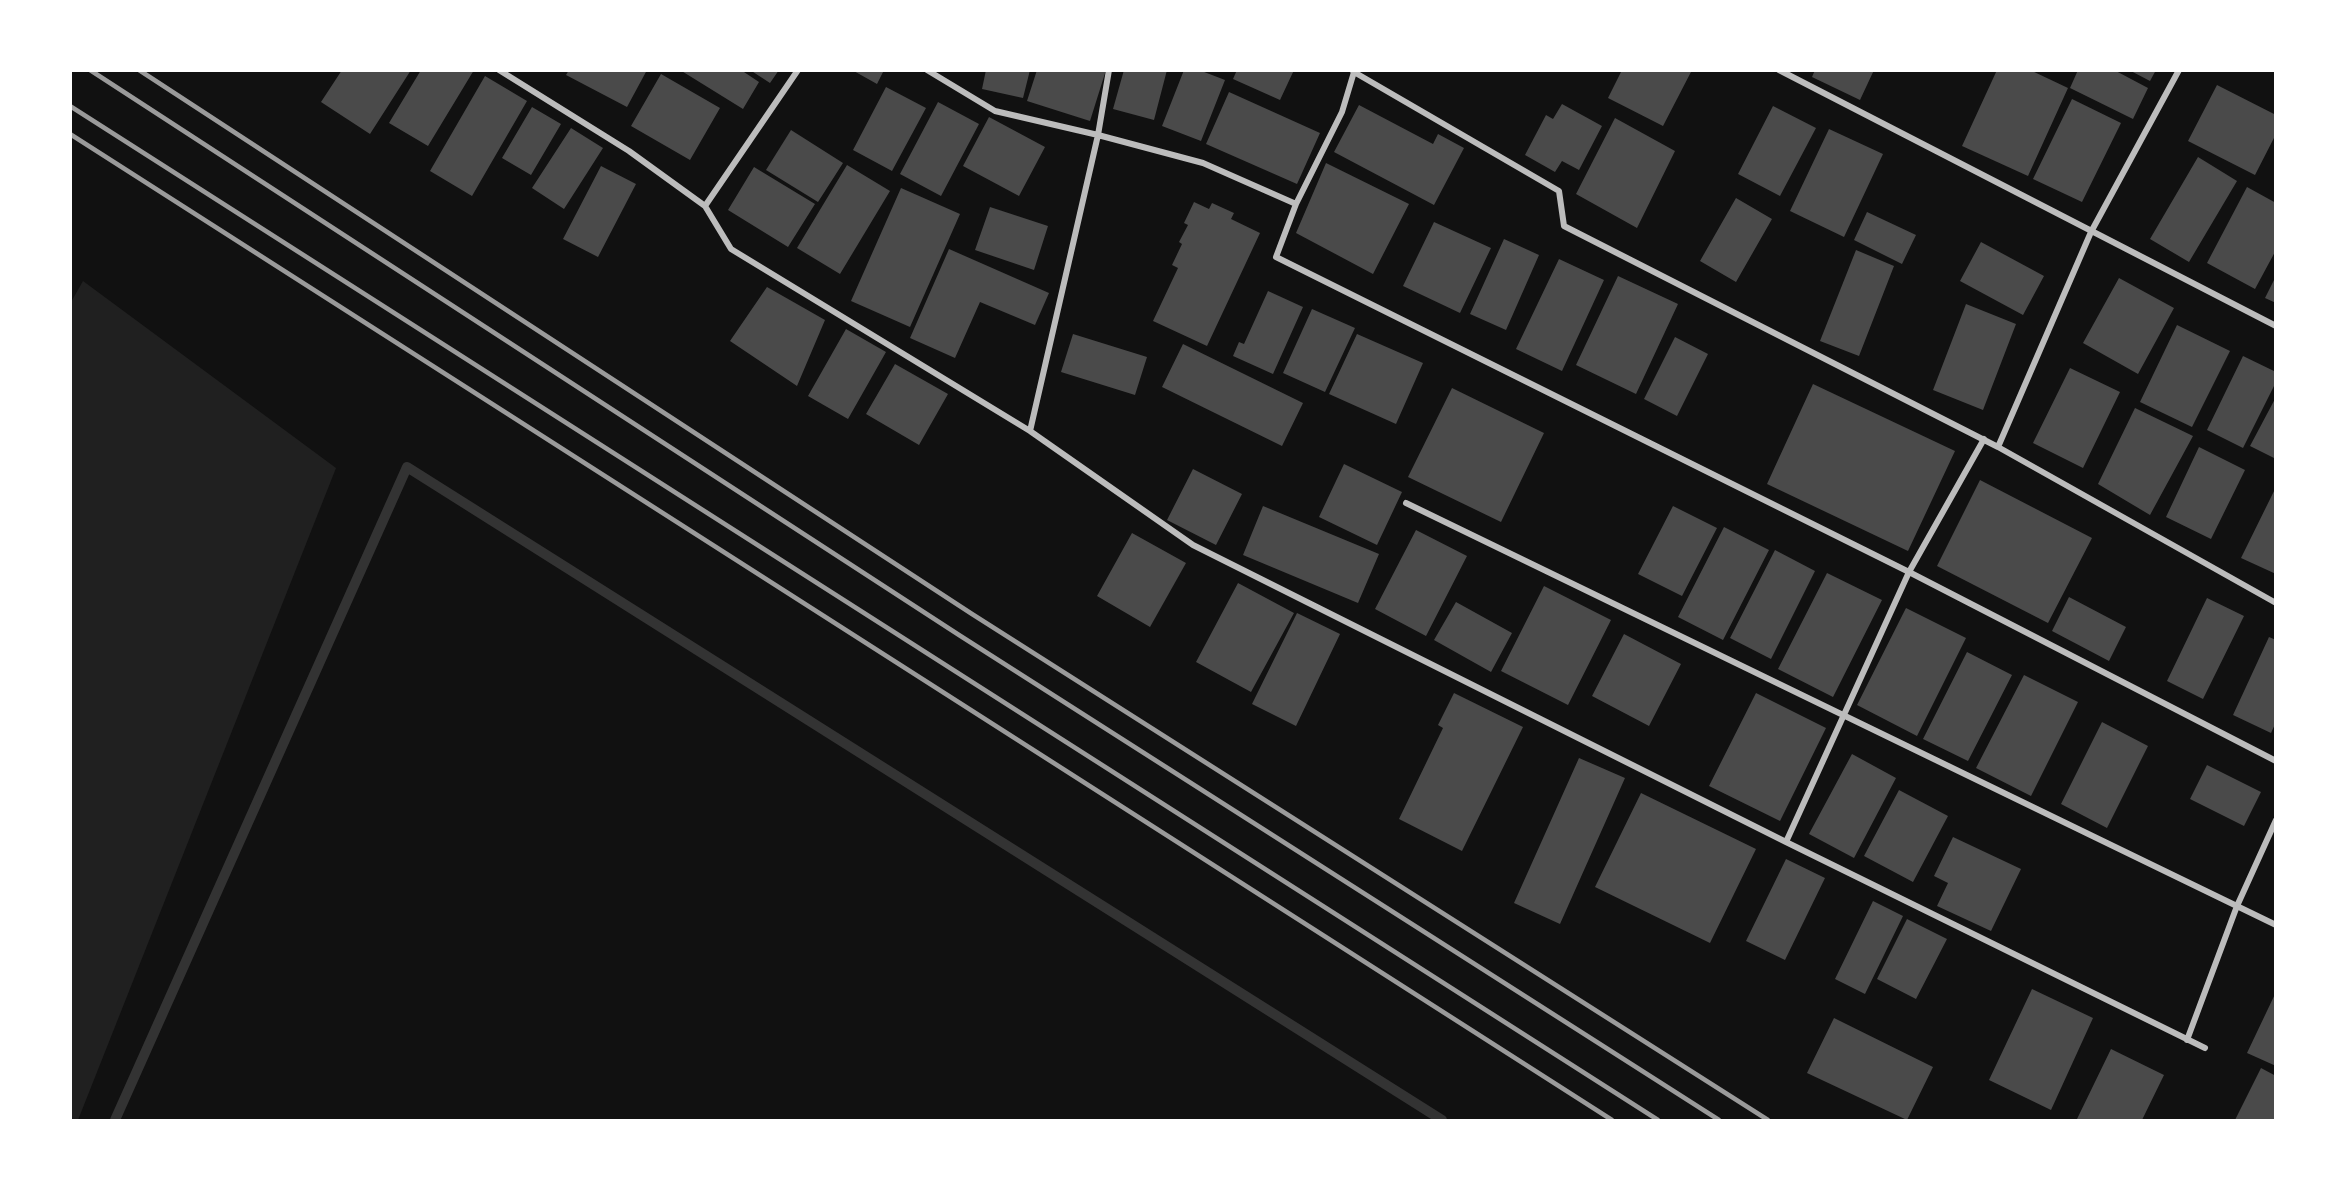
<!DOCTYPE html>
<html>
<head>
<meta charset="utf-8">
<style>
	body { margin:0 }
	#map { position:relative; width:2346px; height:1191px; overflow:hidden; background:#111; font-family:Quicksand,sans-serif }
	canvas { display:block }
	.frame { position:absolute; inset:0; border:72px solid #fff; pointer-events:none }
</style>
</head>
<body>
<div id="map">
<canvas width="2346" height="1191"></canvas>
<div class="frame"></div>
</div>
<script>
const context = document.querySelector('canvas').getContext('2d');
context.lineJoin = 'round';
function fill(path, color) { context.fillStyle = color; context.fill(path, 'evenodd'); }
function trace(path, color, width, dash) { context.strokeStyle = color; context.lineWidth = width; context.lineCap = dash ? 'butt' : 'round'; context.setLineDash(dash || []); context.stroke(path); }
fill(new Path2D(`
	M83 281 336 468 78 1120H71L70 304Z`), '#202020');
trace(new Path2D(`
	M115 1120 407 467 1442 1120`), '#333', 10);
fill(new Path2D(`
	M342 70H411L370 134 321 102Z
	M421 70H474L428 146 389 123Z
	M569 70H647L627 107 566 75Z
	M680 70H741L759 82 743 109Z
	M750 70H779L770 83Z
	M852 70H884L877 84Z
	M986 70H1030L1023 98 982 89Z
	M1037 70H1106L1090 121 1027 101Z
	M1124 70H1167L1154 120 1113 109Z
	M1184 70H1199L1225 80 1201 141 1162 126Z
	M1237 70H1294L1280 100 1233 79Z
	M1622 70H1692L1663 126 1608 98Z
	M1815 70H1874L1860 100 1812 77Z
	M1997 70H2030L2068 88 2028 176 1962 146Z
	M2078 70H2114L2148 88 2133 119 2070 88Z
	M2129 70H2156L2150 81Z
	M661 74 720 108 690 160 631 126Z
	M485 76 527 101 472 196 430 171Z
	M2217 85 2276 115V134L2255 175 2188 141Z
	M886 87 926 108 892 171 853 150Z
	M1229 92 1320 133 1297 184 1206 144Z
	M2072 99 2121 123 2082 202 2033 179Z
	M938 102 979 124 941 196 900 174Z
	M1562 104 1602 126 1579 170 1562 161 1555 172 1525 155 1546 115 1553 119Z
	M1359 105 1433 144 1438 134 1464 148 1434 205 1334 152Z
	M1773 106 1816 128 1780 196 1738 174Z
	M532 107 561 124 531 175 502 158Z
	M989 117 1045 147 1019 196 963 166Z
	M1615 118 1675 151 1637 228 1576 194Z
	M571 128 603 148 564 209 532 188Z
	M1829 129 1883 154 1844 237 1790 211Z
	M791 130 843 163 818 202 766 170Z
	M2198 157 2237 181 2189 262 2150 239Z
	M1326 163 1409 204 1373 274 1296 233Z
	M847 165 890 191 840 274 797 248Z
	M601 166 636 184 598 257 563 239Z
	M754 167 815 204 788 247 728 210Z
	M2247 187 2276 203V250L2255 289 2207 263Z
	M901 188 960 214 910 327 851 301Z
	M1736 198 1772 219 1736 282 1700 261Z
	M1194 202 1209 209 1212 203 1234 213 1231 219 1260 233 1207 346 1153 321 1178 268 1172 265 1182 244 1179 242 1188 225 1184 223Z
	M990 207 1048 226 1034 270 975 250Z
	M1867 212 1916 235 1902 264 1854 240Z
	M1434 222 1491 248 1460 313 1403 286Z
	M1504 239 1539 255 1506 330 1470 314Z
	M1981 242 2044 276 2023 315 1960 281Z
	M949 249 1049 293 1035 325 980 302 955 358 910 338Z
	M1856 250 1894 266 1859 356 1820 341Z
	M1559 259 1604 280 1562 371 1516 349Z
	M1618 276 1678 304 1636 394 1576 365Z
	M2276 276V303L2265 298Z
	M2119 278 2174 308 2138 374 2083 343Z
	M767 287 825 320 797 386 730 341Z
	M1268 291 1303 307 1273 374 1233 356 1239 342 1244 344Z
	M1966 304 2016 324 1983 410 1933 390Z
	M1312 309 1355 328 1325 392 1283 373Z
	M2177 325 2230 351 2192 427 2140 402Z
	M846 329 886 352 848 419 808 396Z
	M1073 334 1147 357 1135 395 1061 372Z
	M1357 334 1423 363 1396 424 1329 394Z
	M1675 337 1708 354 1677 416 1644 399Z
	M1183 344 1303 403 1282 446 1162 387Z
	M2243 356 2276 372V382L2243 448 2207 430Z
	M895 364 948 394 919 445 866 414Z
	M2070 368 2120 392 2083 468 2033 443Z
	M1813 384 1955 451 1908 551 1767 484Z
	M1452 388 1544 433 1501 522 1408 477Z
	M2276 397V459L2250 446Z
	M2135 408 2193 436 2150 515 2098 484Z
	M2199 447 2245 470 2211 539 2166 517Z
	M1344 464 1402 492 1377 545 1319 517Z
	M1193 469 1242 494 1216 545 1167 520Z
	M1980 480 2092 538 2048 623 1937 566Z
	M2276 487V574L2241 558Z
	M1263 506 1379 554 1358 603 1243 555Z
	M1673 506 1717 528 1682 596 1638 574Z
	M1724 527 1769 550 1723 640 1678 617Z
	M1416 530 1467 556 1426 636 1375 609Z
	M1132 533 1186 563 1150 627 1097 596Z
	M1775 550 1815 571 1771 659 1730 638Z
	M1827 573 1882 600 1833 697 1778 669Z
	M1238 583 1294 613 1251 692 1196 662Z
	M1544 586 1611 620 1568 705 1501 671Z
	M2069 597 2126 627 2109 661 2052 631Z
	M2207 598 2244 616 2203 699 2167 681Z
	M1456 602 1512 633 1491 672 1434 640Z
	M1906 608 1966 638 1917 736 1857 705Z
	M1297 613 1340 634 1296 726 1252 704Z
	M1624 634 1681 664 1649 726 1592 696Z
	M2269 637 2276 640V722L2271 733 2233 715Z
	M1967 652 2012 675 1968 761 1923 739Z
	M2024 675 2078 702 2031 796 1976 768Z
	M1454 693 1523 727 1462 851 1399 819 1443 728 1438 725Z
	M1756 693 1826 728 1780 821 1709 786Z
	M2102 722 2148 746 2107 828 2061 804Z
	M1852 754 1896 778 1854 858 1809 834Z
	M1579 758 1625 778 1560 924 1514 903Z
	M2207 765 2261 792 2244 826 2190 799Z
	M1899 790 1948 816 1913 882 1864 856Z
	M1641 793 1756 849 1710 943 1595 887Z
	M1953 837 2021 869 1991 931 1937 906 1948 883 1934 876Z
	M1786 859 1825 878 1785 960 1746 941Z
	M1873 901 1903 916 1865 994 1835 979Z
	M1907 919 1947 939 1916 999 1877 979Z
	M2032 989 2093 1018 2051 1110 1989 1080Z
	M2276 992V1066L2247 1053Z
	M1834 1018 1933 1067 1907 1120 1807 1073Z
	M2111 1049 2164 1075 2142 1120H2079L2077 1119Z
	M2261 1068 2276 1076V1120H2235Z`), '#4a4a4a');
trace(new Path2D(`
	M499 70 629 151 705 206 731 249 1030 431 1193 545 1786 842 2205 1048
	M927 70 995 111 1098 135 1030 431
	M1109 70 1098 135 1203 163 1296 204
	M1352 70 1354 72 1342 112 1296 204 1276 257 1909 572 2276 761
	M1779 70 2276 326
	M1354 72 1559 191 1564 226 1998 447 2276 603
	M705 206 798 70
	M1998 447 2091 232 2179 70
	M1406 503 2276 925
	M1786 842 1909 572 1984 439
	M2187 1040 2237 906 2276 820`), '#bcbcbc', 6);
trace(new Path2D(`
	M90 70 959 635 1719 1120
	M139 70 972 614 1768 1120
	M70 106 1658 1120
	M70 134 1612 1120`), '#9a9a9a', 4.5);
</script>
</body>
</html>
